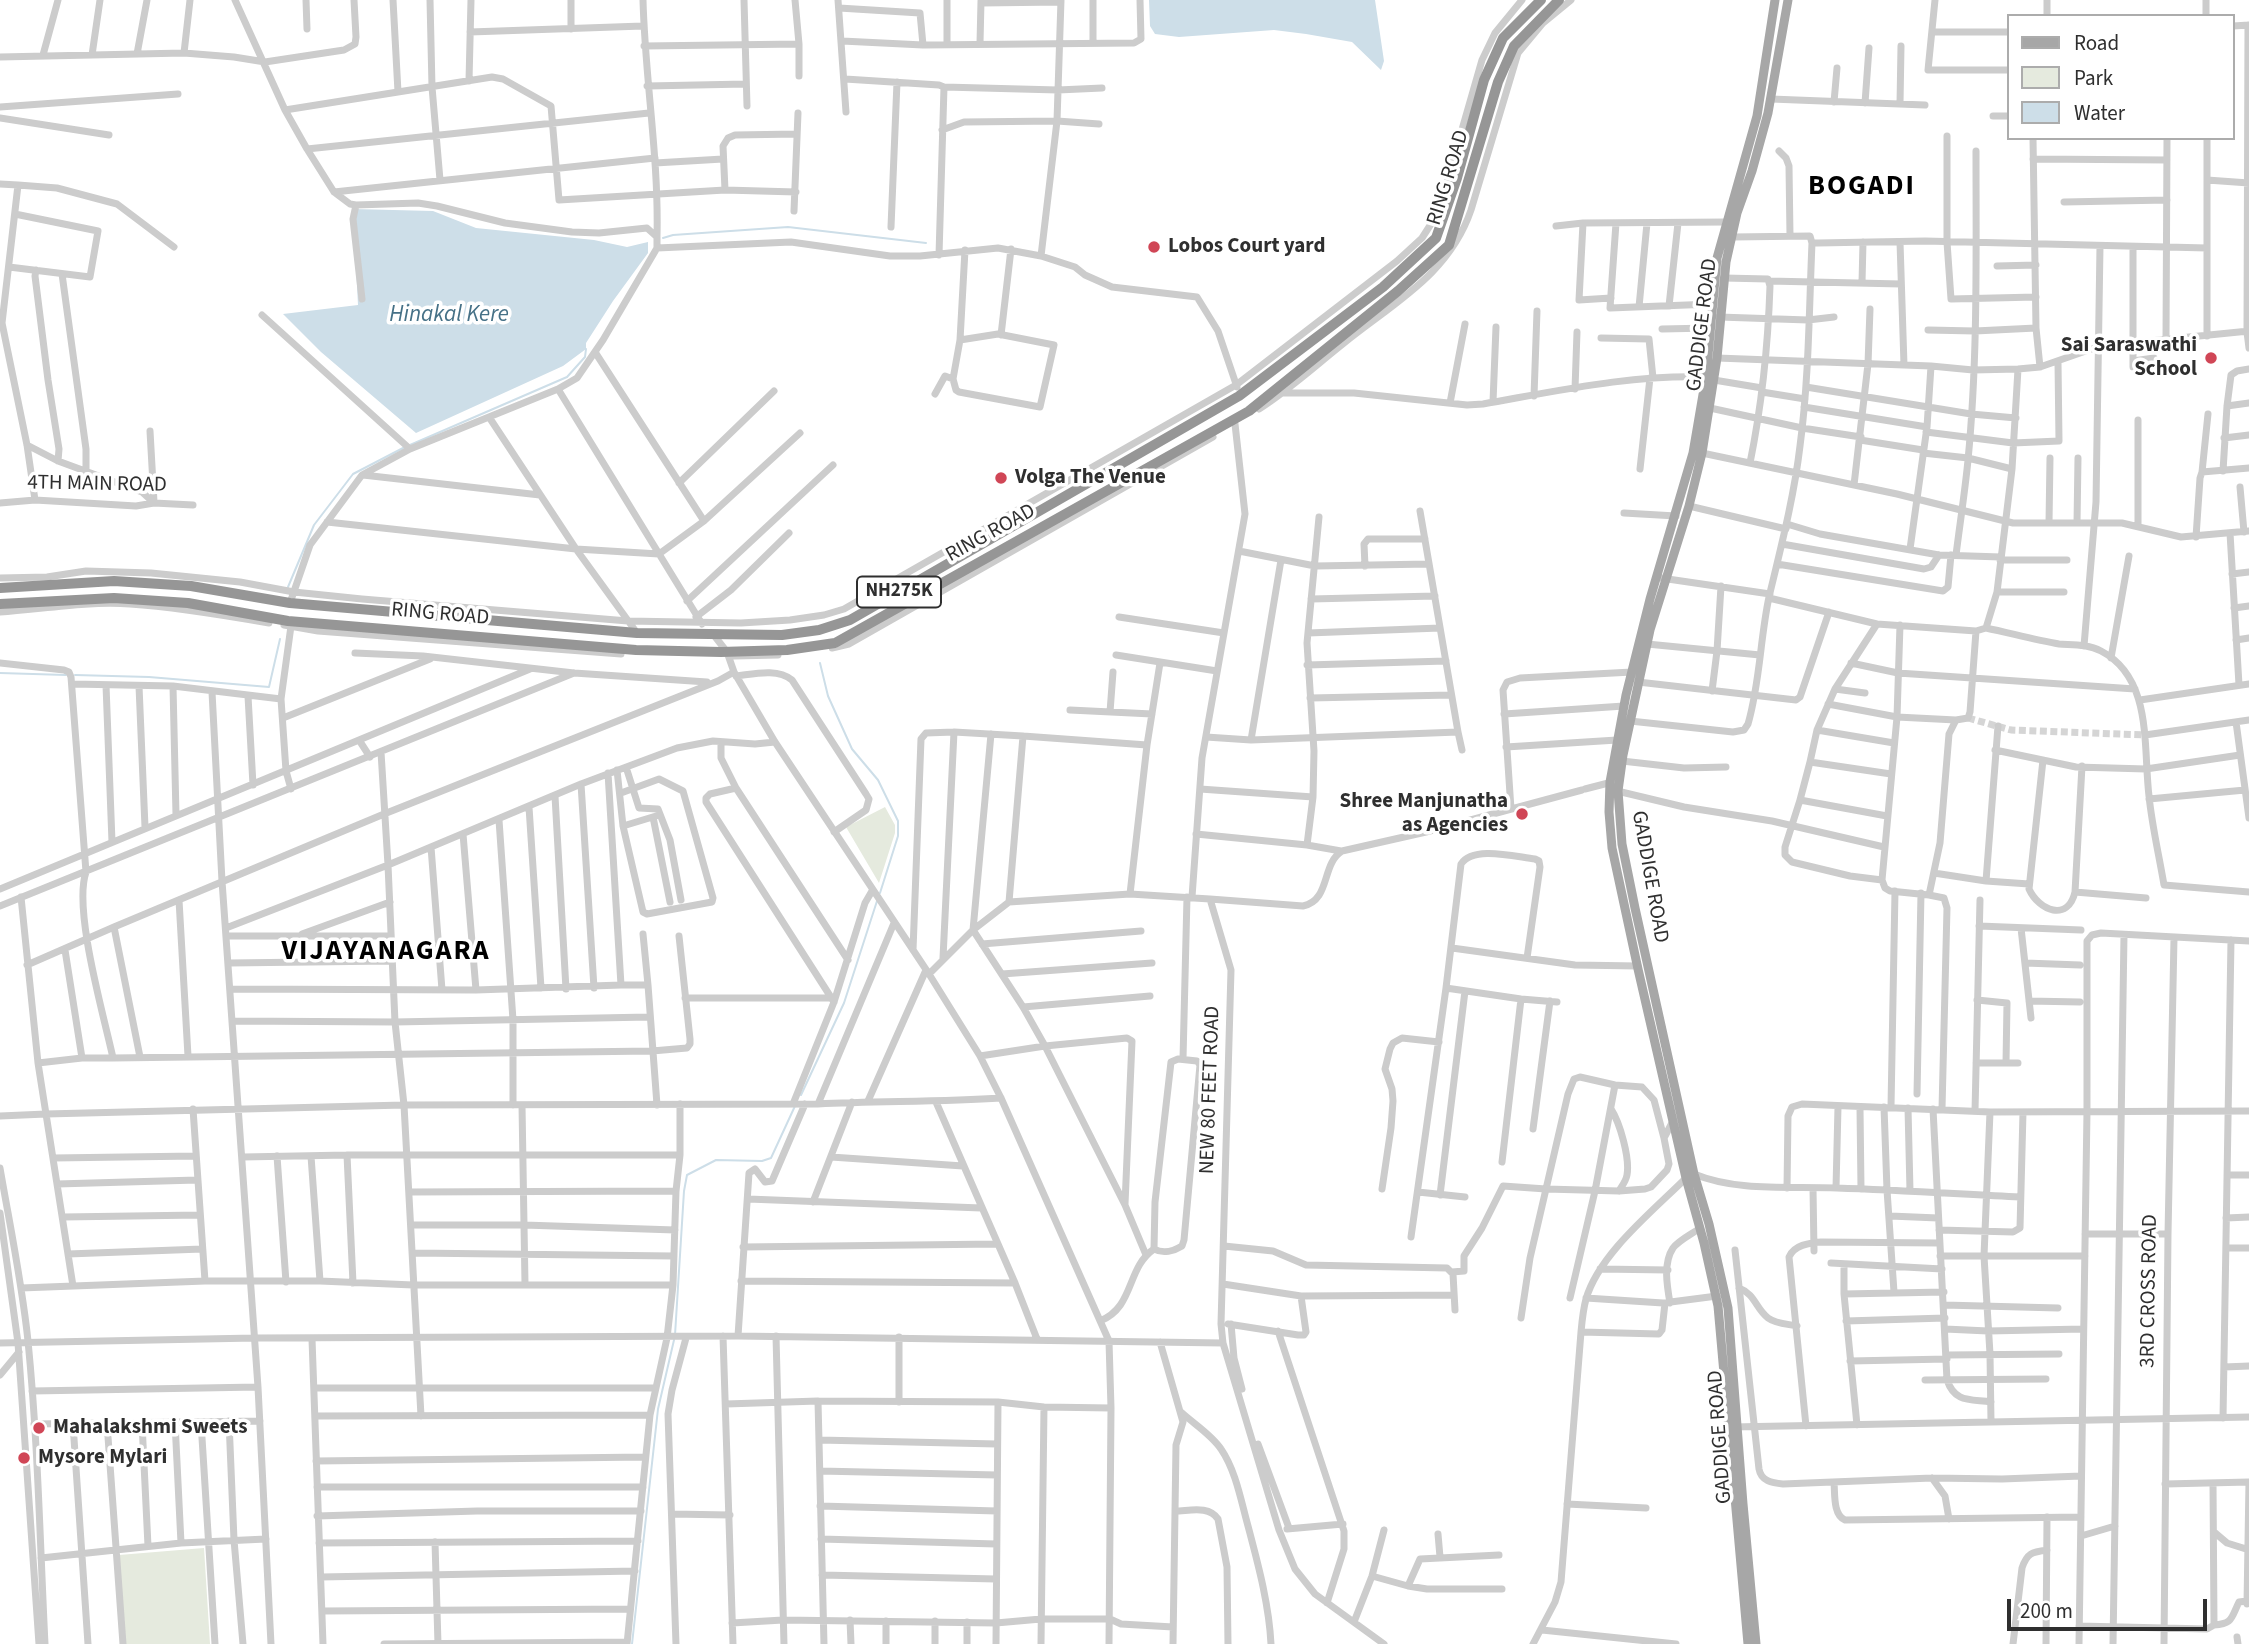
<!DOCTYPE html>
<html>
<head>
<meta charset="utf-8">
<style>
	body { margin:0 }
	#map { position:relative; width:2249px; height:1644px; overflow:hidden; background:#fff; font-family:"Source Sans 3",sans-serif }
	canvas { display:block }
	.legend { position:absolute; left:2007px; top:14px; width:228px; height:126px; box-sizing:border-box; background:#fff; border:2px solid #acacac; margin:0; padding:9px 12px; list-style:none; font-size:21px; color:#2f2f2f }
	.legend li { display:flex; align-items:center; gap:14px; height:35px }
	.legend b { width:35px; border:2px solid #acacac }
	.scale { position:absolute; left:2007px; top:1599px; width:200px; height:32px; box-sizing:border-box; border:4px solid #2f2f2f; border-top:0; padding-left:9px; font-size:21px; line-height:24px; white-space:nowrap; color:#2f2f2f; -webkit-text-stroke:5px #fff; paint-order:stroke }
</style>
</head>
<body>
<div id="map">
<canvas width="2249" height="1644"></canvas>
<ul class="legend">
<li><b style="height:9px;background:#a7a7a7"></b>Road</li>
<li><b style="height:19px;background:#e5eade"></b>Park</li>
<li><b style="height:19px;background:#cddee8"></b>Water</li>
</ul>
<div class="scale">200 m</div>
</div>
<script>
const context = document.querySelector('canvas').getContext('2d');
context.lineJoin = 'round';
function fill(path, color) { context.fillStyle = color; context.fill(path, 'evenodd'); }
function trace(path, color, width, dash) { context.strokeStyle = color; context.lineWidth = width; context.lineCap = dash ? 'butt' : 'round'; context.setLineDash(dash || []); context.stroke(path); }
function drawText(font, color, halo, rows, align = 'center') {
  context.font = font + ' "Source Sans 3",sans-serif'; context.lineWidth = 7; context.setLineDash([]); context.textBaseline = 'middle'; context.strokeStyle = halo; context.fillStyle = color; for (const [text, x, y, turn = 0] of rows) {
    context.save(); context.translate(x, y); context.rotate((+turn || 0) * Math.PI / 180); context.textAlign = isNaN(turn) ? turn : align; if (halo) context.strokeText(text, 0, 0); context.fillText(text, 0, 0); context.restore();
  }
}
fill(new Path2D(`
	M885 807 895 825V833L879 883 846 827Z
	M204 1548 210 1644H126L119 1555Z`), '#e5eade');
fill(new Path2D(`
	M1149 0H1375L1384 61 1381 70 1352 42 1306 34 1274 30 1179 37 1155 34 1150 26Z
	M353 209 433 211 476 228 594 240 627 247 648 242V253L613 301 586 343V349L563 366 416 433 321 352 283 314 358 305Z`), '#cddee8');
trace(new Path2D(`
	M663 238 673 235 788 227 926 243
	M410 445 567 377 585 357 586 349
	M288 587 314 525 353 474 405 447
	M820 663 828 696 852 749 878 780 898 821V836L880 893
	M0 673 66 675
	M75 675 149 677 269 687 280 639
	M801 1095 844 1003 877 901
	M675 1335 684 1191 687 1175 716 1160 762 1161 771 1158 795 1106
	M632 1644 658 1409 674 1340`), '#cddee8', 2);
trace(new Path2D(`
	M1968 718 2011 730 2145 735`), '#d5d5d5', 7, [7, 3.5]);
trace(new Path2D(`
	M235 0 285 110 307 149 334 192 350 204 356 205 418 203 437 206 505 223 572 232 599 233 647 228 657 237V248L791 242 890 256H920L998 248 1041 256 1075 267 1085 275 1112 287 1197 297 1218 331 1237 387
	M306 0 307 29
	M393 0 398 92
	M430 0 432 87 440 180
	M643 0C645 79 659 158 657 237
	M744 0 747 106
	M795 0 799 44V76
	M838 0 846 112
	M947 0V45
	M1935 0 1928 70H2009
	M2206 0V16
	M981 3 1061 2
	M839 8 920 13 923 45
	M2047 16V0
	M2248 25 2247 332 2249 348
	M2233 26 2249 25
	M571 29V0
	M470 32 643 26
	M1933 32H2009
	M842 41 923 45 1134 43 1141 39 1140 0
	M1093 42V0
	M980 43 981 1
	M644 46 799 44
	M184 53 190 0
	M137 54 147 0
	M43 55 58 0
	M92 55 100 0
	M0 57 184 53 234 57 265 62 344 50 355 44 356 37 354 0
	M845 79 939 85 944 87
	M469 81 471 0
	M647 86 746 84
	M1771 99 1925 105
	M1834 102 1837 68
	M1865 103 1869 48
	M1900 104 1901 46
	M0 107 178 94
	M285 110 492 77 503 79 551 106 559 200 725 190 796 192
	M1993 116H2009
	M0 118 109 135
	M942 130 964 122 1057 121 1099 124
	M1947 136V242L1951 299 2036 297
	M2033 138 2036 328 2040 367
	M2207 138V336
	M307 149 649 113
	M1779 151 1786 158 1789 166 1790 236
	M2033 159 2167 160
	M655 163 723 159
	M2207 180 2249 183
	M0 184 18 185 2 323 27 445 35 500
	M18 185 57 188 117 204 174 247
	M725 190 723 146 728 138 735 135 797 134
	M334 192 655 158
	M2064 202 2167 200
	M356 205 353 219 362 299
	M794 211 798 113
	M1583 223 1579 300 1611 298
	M1616 223 1610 308 1712 304
	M1556 226 1583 223 1727 222
	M891 227 897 82
	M1733 237 1810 236 1812 243H1818L1925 241 2207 248
	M1900 242 1904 365
	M939 255 944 87 1058 90 1102 88
	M1041 256 1057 121 1061 0
	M1997 266 2036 265
	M9 267 90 277 98 231 15 214
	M36 270 35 276 48 380 59 449 58 461
	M62 274 86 449V472
	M1724 278 1768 279 1770 286C1768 346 1762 404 1750 463
	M1769 281 1901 284
	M1862 283 1863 242
	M1669 306 1678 223
	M1639 307 1647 223
	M262 315 410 449
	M1719 317 1808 320 1834 317
	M1662 329 1710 328
	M1928 330 1975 331 2036 328
	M1001 335 1011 249
	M1601 338 1649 339 1653 378
	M2166 339 2167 138
	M595 352 704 521
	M1717 358 1931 366 1973 370 2018 369 2040 367 2100 346 2249 331
	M2133 361 2154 358
	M2133 367V247
	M953 379 956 390 959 392 1040 407 1054 345 998 334 960 340
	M1714 380 1762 388
	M1806 387 1971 414 2016 418
	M558 389 577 378 603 340 657 248
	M1575 389 1577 332
	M1762 392 1805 399
	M1282 393H1354L1467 405 1483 404C1557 391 1633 374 1708 377
	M935 394 945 376 953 379 960 340 965 250
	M1534 396 1537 311
	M1493 402 1496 327
	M1450 403 1465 324
	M2227 406 2249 403
	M1804 407 1927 427
	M1710 408 1802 428 1861 437
	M1259 409C1289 390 1315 366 1344 343 1393 303 1449 275 1471 210L1518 53 1543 23 1571 0
	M489 417 576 549 637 633
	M2138 420V526
	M150 431 154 502
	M1926 432 2013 443 2059 441 2058 362
	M2224 438 2249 435
	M1860 440 1923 450
	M27 445 58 461 142 492 154 503
	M1702 453 1897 494 2013 523H2122L2181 537 2249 531
	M1923 453 1968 458 2012 469
	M1640 469 1650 378
	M2223 471 2227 406 2231 375 2237 371 2249 369
	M2202 472 2208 414
	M363 475 540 495
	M679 483 774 391
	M1854 485 1868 364 1870 309
	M2240 487 2244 532
	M0 503 35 500 136 506 154 503 193 505
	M1689 506 1786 529
	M1420 511 1458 732
	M1624 513 1676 516
	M327 522 576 549 659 554 704 521 800 433
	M2049 523 2050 458
	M2077 523 2078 458
	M1787 524 1820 534 1939 555 2001 557
	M2230 533 2239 685
	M2196 537 2200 478 2202 472 2249 468
	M1782 544 1924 569 1931 567 1939 555
	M1910 549 1927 427 1931 366
	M1239 551 1315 566 1429 564
	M1956 555C1960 523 1965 491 1968 460 1978 357 1976 254 1976 151
	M2000 560H2067
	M1777 564 1943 591 1948 587 1951 555
	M1365 566 1364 544 1368 539H1425
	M2232 574 2249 572
	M0 578 47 577 86 571 151 573 240 582 294 592 362 599 628 621 741 623 790 620 824 615 844 609 1236 385 1397 261 1422 238 1438 213 1482 60 1495 33 1522 0
	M1661 578 1770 594
	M1997 592H2064
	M1769 598 1877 624 1976 631 1986 628C2010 633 2035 640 2059 644 2073 645 2088 644 2101 651 2153 678 2143 747 2149 796 2152 826 2159 855 2164 885L2249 892
	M1311 599 1435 596
	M687 601 833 465
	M290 603 310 545 362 475 410 449 558 389 702 624
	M2234 608 2249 606
	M0 612C43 609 87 601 130 604 176 607 223 615 269 623
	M696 617 731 590 789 533
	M1119 617 1224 633
	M1877 624 1835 689 1817 730 1810 762 1891 774
	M284 625 318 631 621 654
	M1900 625 1897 717 1882 880 1885 888 1890 891 1929 895
	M1986 628 1997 592 2012 469 2018 369
	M1308 633 1440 628
	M713 634 727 652 734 672 775 742 929 974 980 1056 1001 1098 1109 1341 1111 1408 1109 1644
	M2236 640 2249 638
	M1647 644 1760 655
	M2084 646 2096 502 2100 246
	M832 648 849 644 1213 437
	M355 653 423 656 574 673 707 682
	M1116 655 1217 671
	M734 656 778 655
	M2111 658 2129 556
	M0 663 64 670 69 672 71 677 86 872C73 910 104 1016 113 1058H82L38 1063
	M1851 663 1898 673 2135 689
	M1307 665 1446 661
	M736 676C754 674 777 668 792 680L866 794 869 799 866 810 834 832
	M1638 682 1796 700 1800 697 1829 612
	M73 684 173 686 281 699
	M106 685 112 842
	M139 686 145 827
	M173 686 176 815
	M1835 689 1865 693
	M1712 691 1717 651 1721 586
	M212 692 222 881 258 1387 271 1644
	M248 696 253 785
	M1310 698 1451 695
	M2140 700 2249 684
	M1828 704 1897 717 1956 720
	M1070 710 1152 714
	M1110 712 1113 672
	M1504 714 1624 706
	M283 718 430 659
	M1630 721 1733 732 1744 730 1748 724C1760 683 1760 639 1769 597 1781 547 1794 497 1800 446 1809 378 1809 311 1812 243
	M2236 722 2249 818
	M1817 730 1894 743
	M991 734 973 930 1023 1007 1045 1046 1125 1205 1146 1255
	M2145 735 2249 720
	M1206 737 1251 740 1458 732 1462 750
	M359 740 370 757
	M1251 740 1281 560
	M721 742V758L736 788 848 960
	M1147 745 1160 663
	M1506 747 1617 740
	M1995 750 2076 767 2146 769 2240 755
	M381 752 388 865 395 1022 404 1105 421 1416
	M2043 760 2029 889C2039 911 2068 922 2075 892L2082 766
	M1622 761 1684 768 1726 767
	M626 767 639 808 658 809 670 840 681 900
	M617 770 623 826 643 912 647 914 712 902 713 898 683 791 659 779 621 793
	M608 773 621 985H648L657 1105
	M581 784 594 988
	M736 788 710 794 706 798V802L834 1002
	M291 789 286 771 281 699 291 626
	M1200 789 1313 797
	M1585 789 1620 780
	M1613 790 1684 807 1772 821 1884 847
	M555 796 566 989
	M2149 799 2245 790
	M1800 800 1810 762
	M529 807 541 988
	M1511 809 1503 690 1507 682 1520 678 1632 672
	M653 817 670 902
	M499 820 513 1020V1105
	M623 826 656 816
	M463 834 476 990
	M1196 834 1307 845 1341 851
	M1307 845 1313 797 1314 751 1307 643 1319 517
	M431 847 442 990
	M1934 873 1986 881 2029 884
	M1882 880 1850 876 1792 862 1785 855V847L1800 800 1887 816
	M1986 881 1998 726
	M0 889 530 669
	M2075 892 2146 898
	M1192 897 1202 758 1245 514 1235 424
	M179 900 188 1056
	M1009 902 1023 736
	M0 906 574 673
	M1979 926 2081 930
	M114 927 140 1057
	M226 928 388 865 581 784 677 748 713 741 755 744 775 742
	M2021 928 2031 1018
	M302 934 390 902
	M643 934 648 985
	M227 936H390
	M982 944 1141 931
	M1452 948 1575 965 1638 966
	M65 950 82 1058
	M913 950 921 739 926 733 954 732 1023 736 1147 745 1130 894
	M943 958 954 732
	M229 963 391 961
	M2025 963 2080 965
	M27 965 114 927 384 814 718 681 734 672
	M929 974 973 930 1009 902 1130 894 1210 899
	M1002 974 1152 963
	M1446 988 1521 999 1557 1002
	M231 989 476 990 621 985
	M685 998H831
	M1977 1000 2007 1003 2006 1063
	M2029 1001 2080 1002
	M1023 1007 1150 996
	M233 1021 395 1022 649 1017
	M980 1056 1045 1046 1127 1038 1132 1041 1125 1204
	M113 1058 652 1051 687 1048 690 1044V1039L679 936
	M1183 1059 1187 897
	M1976 1063H2018
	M1917 1094 1921 893
	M868 1101 926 970
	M936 1102 1015 1283 1037 1339
	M793 1104 834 1002 865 903 872 891
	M818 1104C879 1101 940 1102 1001 1098
	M522 1105 525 1284
	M1884 1107 1887 1190 1894 1292
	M1891 1107 1895 891
	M1860 1108 1861 1189
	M1908 1108 1910 1191
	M193 1109 205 1281
	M1611 1109C1620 1123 1630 1158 1627 1175 1626 1181 1622 1186 1619 1191
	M1933 1109 1947 1380C1955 1403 1970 1399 1991 1402
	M1942 1109 1947 908 1944 898 1929 895 1940 843 1949 734 1956 720 1968 718 1970 712 1976 631
	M1975 1111 1980 900
	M1990 1112 1984 1256 1990 1354 1991 1422
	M0 1116 46 1114 38 1063 21 897
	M1533 1129 1550 1001
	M347 1155 353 1283
	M277 1156 286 1282
	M311 1156 320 1281
	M243 1157 347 1155H680
	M831 1157 963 1166
	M53 1158 196 1156
	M1502 1162 1521 999
	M0 1168C10 1226 22 1283 28 1341 38 1442 40 1543 45 1644
	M2227 1175H2249
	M57 1184 197 1180
	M1787 1188 1788 1116 1792 1107 1802 1104 1990 1112 2249 1111
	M1813 1188 1814 1251
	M1836 1188 1838 1107
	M1382 1189 1391 1128 1393 1101 1392 1089 1385 1069 1390 1049 1393 1043 1402 1038 1439 1042
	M409 1192 676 1191
	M1418 1192 1465 1197
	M1440 1195 1465 991
	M748 1199 981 1208
	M813 1202 852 1102
	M0 1213 18 1343 39 1644
	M1890 1216 1938 1218
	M63 1217 200 1215
	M2226 1218 2249 1217
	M411 1225H524L675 1230
	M1939 1230 2013 1232 2020 1228 2023 1112
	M2085 1234H2168
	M1411 1237 1446 988 1461 864C1473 845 1516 857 1535 859L1539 861 1540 867 1527 958
	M1224 1246 1273 1251 1306 1265 1447 1268 1453 1274 1455 1310
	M743 1247 997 1244
	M2226 1248H2249
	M1735 1250 1759 1469C1761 1481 1772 1483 1783 1484L1932 1478 2002 1479 2081 1476
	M413 1253 674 1256
	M68 1254 202 1249
	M1940 1256H2085
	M1831 1263 1942 1269
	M1844 1264V1294L1857 1425
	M1600 1269 1668 1270
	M1452 1272 1464 1271V1256L1482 1228 1503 1186 1546 1189 1568 1094 1574 1079 1580 1077 1615 1085 1642 1087 1654 1100 1664 1138
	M741 1281 1015 1283
	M1223 1284 1301 1296 1454 1295
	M73 1286 46 1114 404 1105 818 1104 894 923
	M21 1288 205 1281H320L413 1285H673
	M1739 1288C1755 1294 1756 1309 1768 1318 1776 1324 1788 1324 1797 1326
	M1844 1294 1944 1292
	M1570 1298 1595 1191 1615 1085
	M1586 1298 1663 1303 1717 1296
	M1670 1303C1667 1286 1663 1263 1673 1248 1679 1240 1692 1234 1700 1228
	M1944 1305 2058 1308
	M1521 1318 1530 1258 1546 1189 1619 1191 1645 1189 1651 1187 1667 1170 1669 1164 1664 1138 1673 1121
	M1100 1321C1135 1307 1126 1268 1154 1249L1155 1202 1171 1062 1178 1059 1197 1061 1200 1065 1184 1240 1182 1246C1174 1251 1163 1254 1154 1249
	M1846 1321 1945 1318
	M1228 1324 1298 1335H1304L1306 1332 1301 1296
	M1231 1324 1234 1358 1242 1389
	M1945 1329 1988 1331 2083 1329
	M1278 1331 1344 1531V1549L1327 1603
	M1581 1332 1659 1334 1662 1330 1665 1303
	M723 1336 733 1644
	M738 1336 749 1173 755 1169 765 1182 772 1181 805 1104
	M776 1336 784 1644
	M899 1337V1402
	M312 1339 323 1644
	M1160 1342 1183 1422 1176 1445 1173 1644
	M0 1343 255 1338 738 1336 1223 1343
	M1947 1355 2059 1354
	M1850 1361 1947 1359
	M2224 1367 2249 1366
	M0 1375 19 1352
	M1925 1380 2046 1379
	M314 1388H655
	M32 1391 258 1387
	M818 1401 824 1644
	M726 1404 818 1401 998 1402 1044 1407 1111 1408
	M1181 1412C1194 1424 1212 1435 1221 1449 1236 1471 1241 1501 1248 1526 1258 1564 1269 1604 1271 1644
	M315 1416 650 1415
	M2223 1418 2231 940
	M229 1421 234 1540 243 1644
	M175 1422 181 1543
	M201 1422 215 1644
	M107 1423 123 1644
	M142 1423 148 1546
	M34 1424 260 1421
	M73 1424 88 1644
	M1806 1426 1789 1257C1794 1245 1809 1243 1821 1242L1939 1243
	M1732 1427 2249 1417
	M819 1440 997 1444
	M1258 1444 1289 1528
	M316 1461 645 1457
	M820 1471 997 1475
	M1932 1478 1945 1496 1949 1519
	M1834 1482C1835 1494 1833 1515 1845 1520L2081 1517
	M2165 1484 2249 1482 2247 1604
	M317 1487H643
	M1567 1504 1646 1508
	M820 1506 997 1511
	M1175 1511C1189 1511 1209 1505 1218 1519L1227 1567 1228 1644
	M672 1514 730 1515
	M317 1516 477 1511H641
	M1287 1529 1343 1524
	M2214 1532 2227 1543 2249 1550
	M1438 1534 1440 1557
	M2081 1536 2115 1526
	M821 1539 996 1544
	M435 1542 438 1644
	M319 1543 638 1541
	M41 1558 181 1543 266 1539
	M822 1575 996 1579
	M1372 1576 1408 1586 1427 1589H1502
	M321 1577 635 1571
	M1408 1586 1420 1559 1499 1555
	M322 1611 630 1609
	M850 1620 851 1644
	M886 1621V1644
	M967 1622V1644
	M1354 1622 1372 1576 1384 1530
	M732 1623 783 1620 996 1623 1041 1619H1110L1121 1624 1173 1627
	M2214 1625C2233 1624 2231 1618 2239 1602L2247 1601
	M2079 1626 2207 1629 2214 1625 2213 1483
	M1542 1630 1676 1644
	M2237 1637 2238 1644
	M384 1644 627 1642
	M627 1644 650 1415 667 1338 673 1285 676 1191 680 1155V1104
	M676 1644 668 1414 672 1390 686 1338
	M935 1644V1621
	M996 1644 998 1402
	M1041 1644 1044 1407
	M1384 1644 1315 1594 1295 1569 1279 1530 1223 1343 1221 1324 1231 970 1210 899 1303 906C1331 900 1321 864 1342 851L1426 832 1582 790
	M1533 1644 1555 1602 1561 1582 1581 1332C1582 1321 1583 1310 1586 1299 1599 1254 1653 1211 1686 1178L1694 1174C1738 1192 1790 1186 1837 1188 1898 1190 1959 1194 2020 1197
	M2013 1644 2022 1568C2027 1553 2032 1552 2047 1550
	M2046 1644 2047 1517
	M2079 1644 2087 1111V941L2092 935 2101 933 2249 941
	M2113 1644 2124 935
	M2164 1644 2168 1234 2174 938`), '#ccc', 7);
trace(new Path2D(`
	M1748 1644 1718 1306 1704 1243 1686 1178 1638 969 1612 848 1609 812 1610 782 1626 695 1650 599 1693 453 1706 377 1717 258 1757 116 1775 0
	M1756 1644 1743 1504 1728 1308 1709 1224 1694 1174 1635 908 1622 844 1618 791 1623 755 1650 630 1689 506 1702 453 1717 358 1726 262 1737 213 1752 171 1768 113 1788 0`), '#a7a7a7', 9);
trace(new Path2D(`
	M0 588 114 581 191 586 290 603 637 633 782 635 819 630 850 620 1239 396 1383 287 1436 238 1457 178 1484 80 1503 38 1541 0
	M0 604 114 598 188 603 288 621 636 650 721 652 787 650 835 643 1249 411 1398 291 1449 245 1498 82 1514 46 1559 0`), '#969696', 10);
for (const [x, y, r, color] of [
	[1154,247,7,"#d04656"],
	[2211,358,7,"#d04656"],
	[1001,478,7,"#d04656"],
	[1522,814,7,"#d04656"],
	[39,1428,7,"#d04656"],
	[24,1458,7,"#d04656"]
]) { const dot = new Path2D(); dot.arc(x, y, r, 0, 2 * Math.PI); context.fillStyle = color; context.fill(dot); trace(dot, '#fff', 2.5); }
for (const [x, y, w] of [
	[899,592,84]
]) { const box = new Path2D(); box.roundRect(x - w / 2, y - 15.5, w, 31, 5); context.fillStyle = '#fff'; context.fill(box); trace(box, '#2f2f2f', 2); }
drawText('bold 19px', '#2f2f2f', null, [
	["NH275K",899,592]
]);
drawText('21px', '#2f2f2f', '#fff', [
	["RING ROAD",1449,178,-73],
	["GADDIGE ROAD",1703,325,-83],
	["4TH MAIN ROAD",97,485,1],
	["RING ROAD",991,534,-29],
	["RING ROAD",440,615,5],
	["GADDIGE ROAD",1649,877,80],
	["NEW 80 FEET ROAD",1211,1090,-88],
	["3RD CROSS ROAD",2150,1291,-89],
	["GADDIGE ROAD",1721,1437,-94]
]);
drawText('bold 21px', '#2f2f2f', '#fff', [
	["Lobos Court yard",1168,247],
	["Sai Saraswathi",2197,346,"right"],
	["School",2197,370,"right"],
	["Volga The Venue",1015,478],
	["Shree Manjunatha",1508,802,"right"],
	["as Agencies",1508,826,"right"],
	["Mahalakshmi Sweets",53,1428],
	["Mysore Mylari",38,1458]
], 'left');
drawText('italic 23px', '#467187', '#fff', [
	["Hinakal Kere",449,316]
]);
context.letterSpacing = '2px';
drawText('bold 28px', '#000', '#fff', [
	["BOGADI",1862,188],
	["VIJAYANAGARA",386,953]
]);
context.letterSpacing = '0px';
</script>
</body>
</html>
